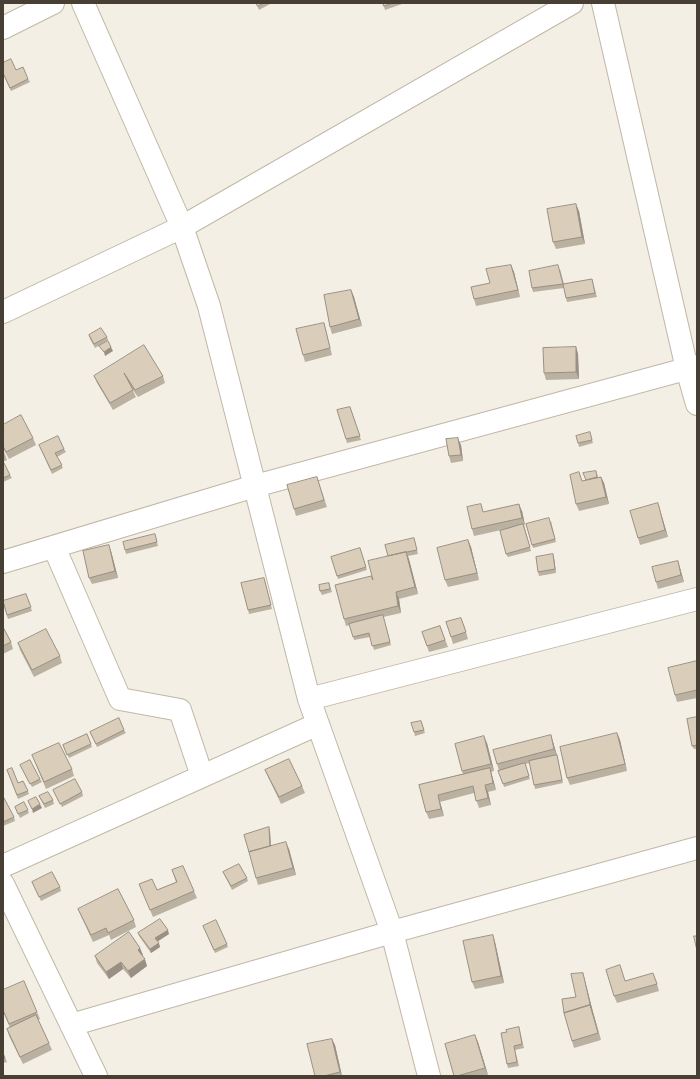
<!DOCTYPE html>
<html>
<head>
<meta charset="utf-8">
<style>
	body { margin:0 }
	#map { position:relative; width:700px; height:1079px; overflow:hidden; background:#f4efe4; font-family:Manrope,sans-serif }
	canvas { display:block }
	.frame { position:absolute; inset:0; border:4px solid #473f33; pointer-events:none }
</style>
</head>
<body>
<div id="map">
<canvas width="700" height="1079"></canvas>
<div class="frame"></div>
</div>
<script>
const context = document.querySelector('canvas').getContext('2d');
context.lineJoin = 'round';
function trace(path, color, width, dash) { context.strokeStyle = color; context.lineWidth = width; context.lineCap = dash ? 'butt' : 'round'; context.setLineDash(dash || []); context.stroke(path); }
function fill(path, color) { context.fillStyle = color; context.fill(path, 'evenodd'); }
const minor = new Path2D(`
	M83 3 182 227 209 306 309 699 392 932 429 1076
	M603 3 687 369 697 404
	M3 28 53 3
	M3 312 182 227 572 3
	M54 547 120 699 180 710 202 776
	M3 562 255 486 697 366
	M309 699 697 599
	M3 866 318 724
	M3 884 96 1076
	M71 1025 392 932 697 848`);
trace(minor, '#c1b7a6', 24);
trace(minor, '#fff', 22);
fill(new Path2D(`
	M256 3H272L259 10Z
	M383 3H402V4L385 10Z
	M3 63 16 70 28 79 30 82 11 91 3 74Z
	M579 211 585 244 556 249 553 242Z
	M511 265 514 272 520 297 476 306 474 299 490 283Z
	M560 269 564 284 592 279 597 297 567 302 566 298 564 288 533 292 532 288Z
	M351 290 354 297 362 326 332 334 330 327Z
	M324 323 326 330 332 355 305 362 303 355Z
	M89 335 107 337 108 340 95 348 90 339Z
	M576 347 578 354 579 379 546 380 544 373Z
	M94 376H163L165 383 138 397 132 389 136 397 113 410 97 383Z
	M350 407 361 440 347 443 346 439Z
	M3 425 33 438 36 445 9 459 3 448Z
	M591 436 593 443 579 447 578 443Z
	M39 445 64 449 66 452 57 457 63 468 52 474Z
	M461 445 463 461 451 463 449 456Z
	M3 449 7 460 3 462Z
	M3 463 10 475 12 478 3 482Z
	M597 474 598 477H601L604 483 609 504 579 511 576 504 586 480Z
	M317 477 327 507 296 516 294 509Z
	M660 510 668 537 640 545 638 538Z
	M522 511 525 525H524L531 551 508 557 506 554V529L474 536 472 529 484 512Z
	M551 521 556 542 533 548 532 545Z
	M156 538 158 546 126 554 125 550Z
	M414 538 418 554 408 556 418 594 399 599 401 613 383 617 391 645 374 650 370 637 354 640 350 625 346 626 344 619 373 580 388 556Z
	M468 540 471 547 479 580 448 587 445 580Z
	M360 548 367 570 338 579 337 576Z
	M111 551 118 578 92 584 89 578Z
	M554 558 556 573 539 576 538 572Z
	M678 561 684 582 658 589 656 582Z
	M264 578 272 609 249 614 248 610Z
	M329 583 332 592 322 595 320 591Z
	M26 594 32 611 8 619 3 603Z
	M464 625 468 639 453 644 451 637Z
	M440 626 448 647 429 652 422 632Z
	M3 627 11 642 13 649 3 654Z
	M18 643 60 656 62 663 34 677 20 650Z
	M697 661V698L677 702 675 695Z
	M697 717V749H694L692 746Z
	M421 721 425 733 415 736 414 732Z
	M124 730 126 733 97 747 90 732Z
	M617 733 620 740 627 771 570 785 567 778Z
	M87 734 92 747 69 758 63 745Z
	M551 735 557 755 558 759 563 783 535 789 530 763 525 764 530 779 504 787 497 764Z
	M487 743 494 771 491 772 496 790 488 792 491 805 479 808 474 793 440 802 444 816 429 819 426 812 419 785 463 774 462 771Z
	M32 755 72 769 74 776 46 789Z
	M20 765 40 779 42 782 32 787Z
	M7 770 18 783 23 781 29 794 18 799Z
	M265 770 302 786 305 793 281 804 268 777Z
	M53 790 82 792 83 796 62 807Z
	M39 796 53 800 54 804 45 808Z
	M3 798 14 817 15 821 3 826Z
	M24 802 29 813 20 818 15 807Z
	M270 831 271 846 289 849 296 875 258 885 256 878Z
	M172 870 194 891 197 898 153 917 139 884 157 890 176 882Z
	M223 872 247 878 248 881 232 890Z
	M32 882 60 887 61 891 41 901Z
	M78 909 134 920 136 927 111 940 109 935 93 942 81 916Z
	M203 926 227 944 228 947 215 953Z
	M138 933 169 934 157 941 160 947 151 953 139 936Z
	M493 935 495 942 504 983 475 989 472 982Z
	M140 948 142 956 147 966 131 978 123 969 109 979 97 963 95 956Z
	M583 973 593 1012 601 1040 574 1048 572 1041 576 997Z
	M656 980 659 991 617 1003 614 996 625 981Z
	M3 990 37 1012 40 1019 38 1020 49 1043 52 1050 23 1064 9 1036 7 1029 10 1028 3 1011Z
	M519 1027 524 1048 515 1050 519 1066 508 1068 507 1064V1032Z
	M332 1039 335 1045 342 1076H315Z
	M478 1042 488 1075 484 1076H454Z
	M3 1053 7 1062 3 1063Z`), '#bbb1a1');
fill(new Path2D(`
	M576 204 579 211 585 244 582 237Z
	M511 265 514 272 520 297 518 290Z
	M351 290 354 297 362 326 359 319Z
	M111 347 113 351 105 356 104 352Z
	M576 347 578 354 579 379 576 372Z
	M458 438 461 445 463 461 461 455Z
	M601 477 604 483 609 504 606 497Z
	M658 503 660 510 668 537 665 530Z
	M519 504 522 511 525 525 522 518Z
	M468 540 471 547 479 580 477 573Z
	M109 545 111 551 118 578 115 571Z
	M406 552 409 559 418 594 415 587Z
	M553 554 554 558 556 573 555 569Z
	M678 561 684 582 681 575Z
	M396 592 399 599 401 613 398 606Z
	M617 733 620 740 627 771 625 764Z
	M551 735 557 756 554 749Z
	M484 736 487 743 494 771 491 764Z
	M490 768 492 775 496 790 493 783Z
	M485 785 488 792 491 805 488 798Z
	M438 795 444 816 441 809Z
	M40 804 42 808 33 813 32 809Z
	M269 827 270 831 271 853 270 850Z
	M286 842 289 849 296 875 293 868Z
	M168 930 169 934 157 942 155 938Z
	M493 935 495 942 504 983 501 976Z
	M159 943 160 947 151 953 150 949Z
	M140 948 143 955 141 957 138 950Z
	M145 959 147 966 131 978 128 971Z
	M121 962 123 969 109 979 106 972Z
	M583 973 593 1012 601 1040 590 1005Z
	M475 1035 478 1042 488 1075 485 1068Z
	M332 1039 335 1045 342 1076 340 1072Z`), '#999083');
const building = new Path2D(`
	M256 3H264L258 6Z
	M383 3H393L384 6Z
	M11 59 16 70 23 67 28 79 10 88 3 73V63Z
	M576 204 582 237 553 242 547 209Z
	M511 265 518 290 474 299 471 287 490 283 486 269Z
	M558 265 563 284 592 279 595 293 566 298 563 284 532 288 529 271Z
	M351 290 359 319 330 327 324 295Z
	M324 323 330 348 303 355 296 329Z
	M101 328 107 337 94 344 89 335Z
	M108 341 111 347 104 352 99 346Z
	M144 345 163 376 135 390 124 373 133 390 110 403 94 376Z
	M576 347V372L544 373 543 348Z
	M350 407 360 436 346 439 337 410Z
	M21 415 33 438 6 452 3 446V425Z
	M590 432 592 440 578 443 576 436Z
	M58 436 64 449 55 453 62 465 51 470 39 445Z
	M458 438 461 455 449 456 446 439Z
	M3 463H4L10 475 3 478Z
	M596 471 597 477 586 480 583 473Z
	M579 472 582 481 601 477 606 497 576 504 570 475Z
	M317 477 324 500 294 509 287 485Z
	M658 503 665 530 638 538 630 511Z
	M481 504 483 512 519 504 522 518 472 529 467 507Z
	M549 518 555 539 532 545 526 524Z
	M523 524 530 547 506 554 500 531Z
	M155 534 157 542 125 550 123 542Z
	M414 538 417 550 407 552H406L388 556 385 545Z
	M468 540 477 573 445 580 437 548Z
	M109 545 115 571 89 578 83 551Z
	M360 548 366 567 337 576 331 557Z
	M406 552 415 587 396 592 398 606 344 619 335 585 371 576 373 580 368 561Z
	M553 554 555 569 538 572 536 557Z
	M678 561 681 575 656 582 652 567Z
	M264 578 271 605 248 610 241 583Z
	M329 583 330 589 320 591 319 585Z
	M26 594 31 607 7 615 3 601Z
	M383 615 390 642 372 646 369 633 353 637 349 624Z
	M461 618 466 632 451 637 446 622Z
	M440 626 445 640 427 646 422 632Z
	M3 627 11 642 3 646Z
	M46 629 60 656 32 670 18 643Z
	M697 661V690L675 695 668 668Z
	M697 717V745L692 746 687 719Z
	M119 718 124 730 96 744 90 732Z
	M421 721 424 730 414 732 411 723Z
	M617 733 625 764 567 778 560 747Z
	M87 734 91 744 67 755 63 745Z
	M551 735 554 749 497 764 493 750Z
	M484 736 491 764 462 771 455 744Z
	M59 743 72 769 44 782 32 755Z
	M557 755 562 780 534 785 529 761Z
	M289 759 302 786 279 797 265 770Z
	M30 760 40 779 30 784 20 765Z
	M525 763 529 776 503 784 498 771Z
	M12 768 18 783 23 781 28 791 17 795 7 770Z
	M490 768 493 783 485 785 488 798 476 801 473 786 438 795 441 809 426 812 419 785Z
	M75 779 82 792 60 804 53 790Z
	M48 792 53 800 44 804 39 796Z
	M36 797 40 804 32 809 28 801Z
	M3 798H4L14 817 3 822Z
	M24 802 28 810 18 814 15 807Z
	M269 827 270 846 249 852 244 835Z
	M286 842 293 868 256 878 249 852Z
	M239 864 247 878 231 886 223 872Z
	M183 866 194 891 150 910 139 884 152 879 157 890 177 882 172 870Z
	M52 872 60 887 39 897 32 882Z
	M118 889 134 920 108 933 106 928 91 935 78 909Z
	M160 919 168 930 155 938 159 943 150 949 138 933Z
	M216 920 227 944 214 950 203 926Z
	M129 932 140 948 138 950 145 959 128 971 121 962 106 972 95 956Z
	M493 935 501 976 472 982 463 941Z
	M694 936H697V950Z
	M620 965 625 981 653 973 657 984 614 996 606 970Z
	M583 973 591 1008 590 1005 564 1013 562 999 576 997 571 974Z
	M24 981 37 1012 9 1024 3 1010V990Z
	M590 1005 598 1033 572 1041 564 1013Z
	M36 1015 49 1043 20 1057 7 1029Z
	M519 1027 522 1044 514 1046 517 1062 507 1064 501 1033 507 1032 506 1030Z
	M475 1035 485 1068 457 1076H454L445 1044Z
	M332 1039 340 1072 324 1076H315L307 1044Z
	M3 1053 5 1058 3 1059Z`);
fill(building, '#dacebb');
trace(building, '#999083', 1);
</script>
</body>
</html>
